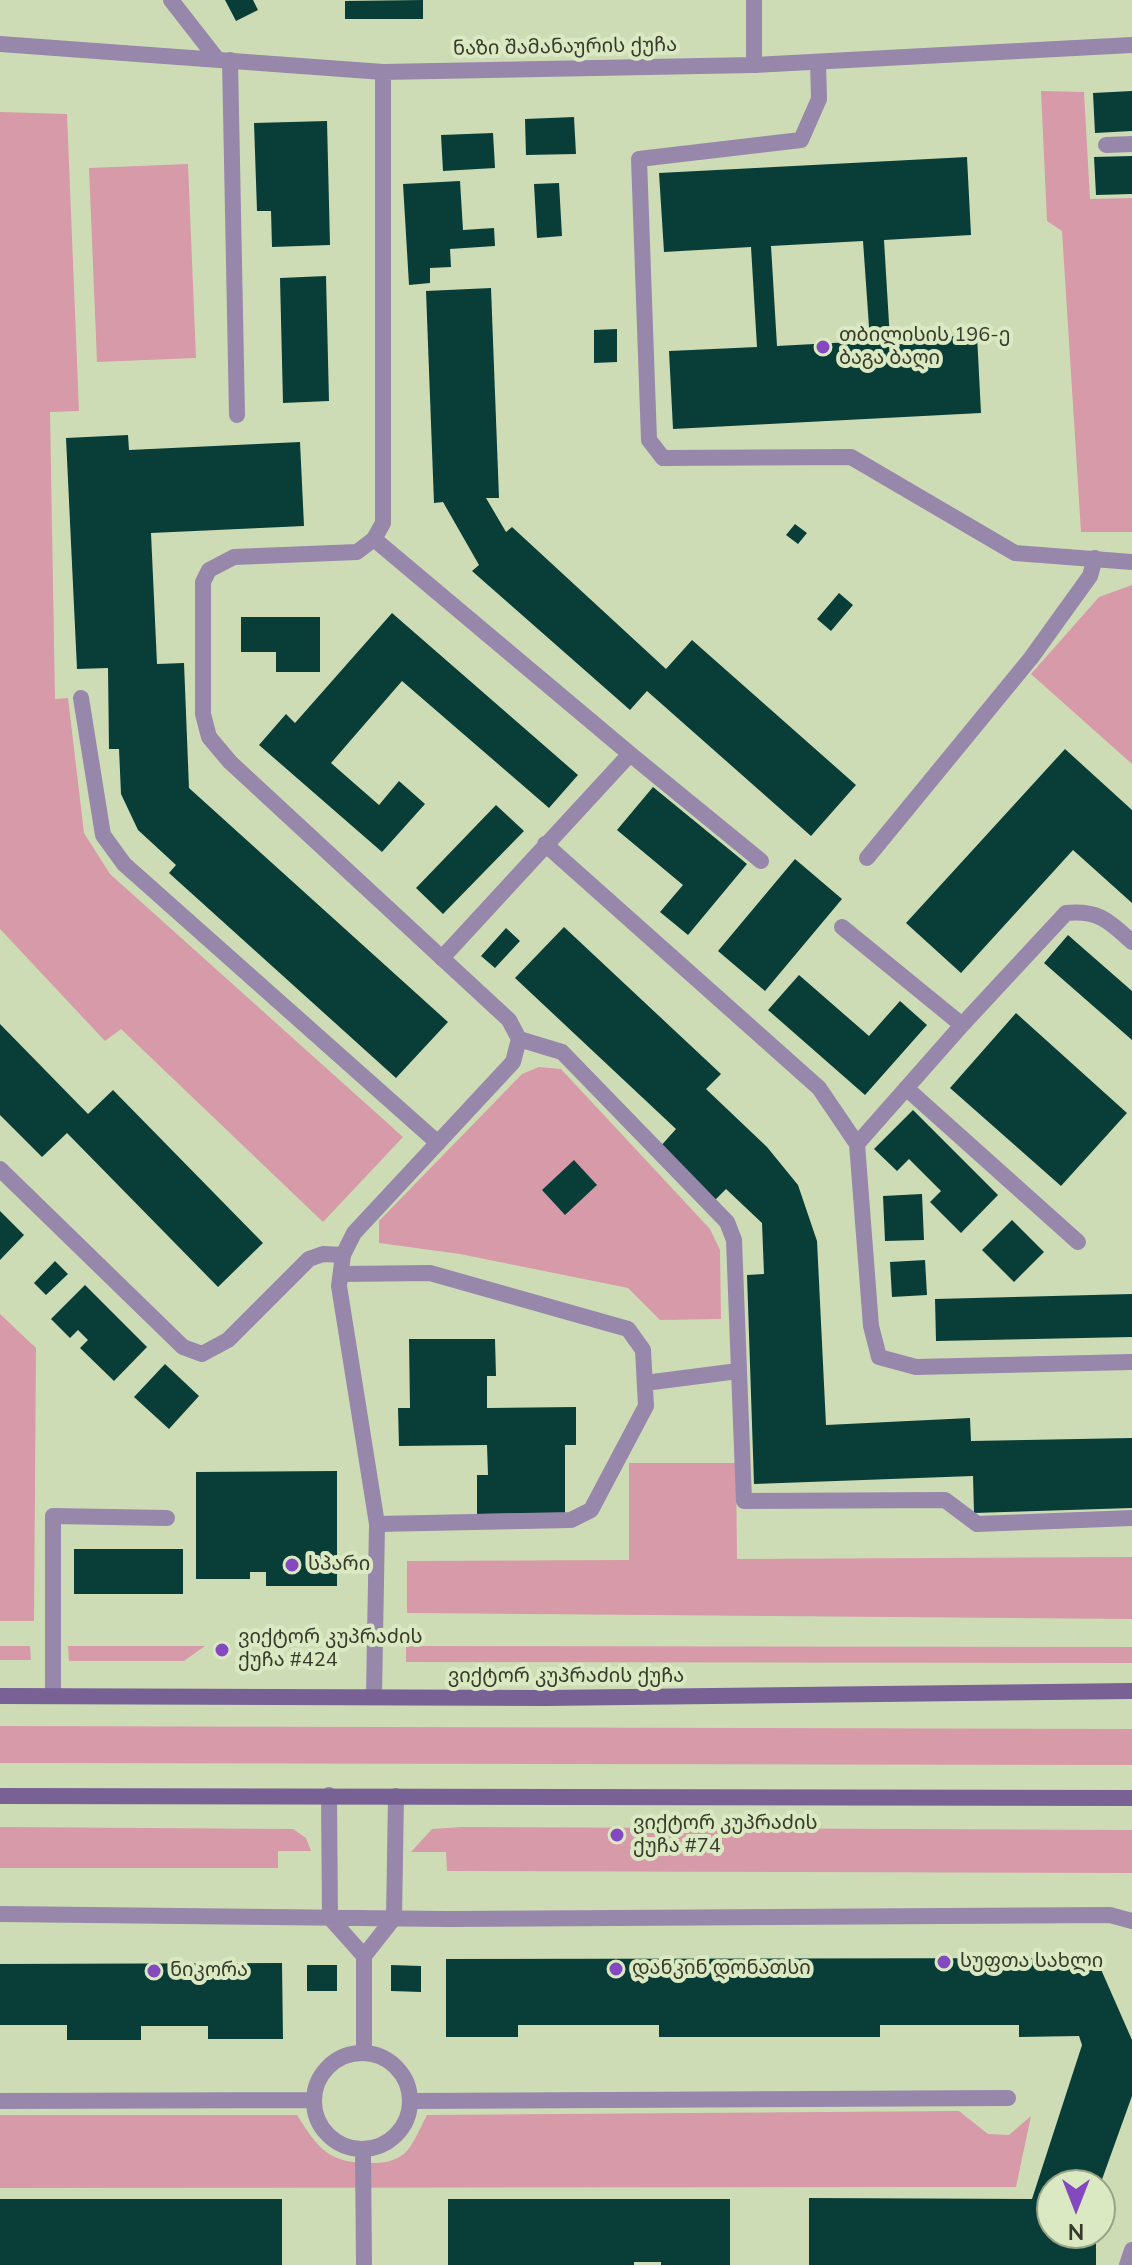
<!DOCTYPE html>
<html>
<head>
<meta charset="utf-8">
<style>
	body { margin:0 }
	#map { position:relative; width:1132px; height:2265px; overflow:hidden; background:#cedcb6; font-family:"Nunito Sans",sans-serif }
	canvas { display:block }
	.north { position:absolute; left:1036px; top:2169px; width:80px; height:80px; box-sizing:border-box; background:#dbe9c3; border:2px solid #99a387; border-radius:50%; rotate:180deg; font-size:22px; font-weight:700; line-height:32px; text-align:center; color:#363b2c }
	.north::after { content:''; display:block; margin:auto; width:28px; height:36px; background:#8449bf; clip-path:polygon(50% 0,100% 100%,50% 72%,0 100%) }
</style>
</head>
<body>
<div id="map">
<canvas width="1132" height="2265"></canvas>
<div class="north">N</div>
</div>
<script>
const context = document.querySelector('canvas').getContext('2d');
context.lineJoin = 'round';
function fill(path, color) { context.fillStyle = color; context.fill(path, 'evenodd'); }
function trace(path, color, width, dash) { context.strokeStyle = color; context.lineWidth = width; context.lineCap = dash ? 'butt' : 'round'; context.setLineDash(dash || []); context.stroke(path); }
function drawText(font, color, halo, rows, align = 'center') {
  context.font = font + ' "Nunito Sans","Noto Sans Georgian",sans-serif'; context.lineWidth = 8; context.setLineDash([]); context.textBaseline = 'middle'; context.strokeStyle = halo; context.fillStyle = color; for (const [text, x, y, turn = 0] of rows) {
    context.save(); context.translate(x, y); context.rotate((+turn || 0) * Math.PI / 180); context.textAlign = isNaN(turn) ? turn : align; if (halo) context.strokeText(text, 0, 0); context.fillText(text, 0, 0); context.restore();
  }
}
fill(new Path2D(`
	M1041 91 1084 92 1090 199 1132 198V532H1081L1062 231 1047 221Z
	M0 112 67 114 79 411 50 412 55 699 68 698 84 833 110 874 403 1137 323 1222 121 1029 105 1041 0 929Z
	M188 164 196 358 97 362 89 168Z
	M1132 585V764L1031 674 1099 597Z
	M539 1067 561 1069 710 1229 720 1250 721 1319 660 1320 628 1288 460 1254 379 1243V1221L522 1074Z
	M0 1314 36 1348 34 1621H0Z
	M629 1463H736L737 1559 1132 1557V1619L407 1613V1561L629 1560Z
	M0 1646H30L31 1660H0Z
	M68 1646H205L184 1661H69Z
	M406 1646 1132 1647V1663L406 1662Z
	M0 1726 1132 1729V1765L0 1763Z
	M0 1827 293 1829 306 1838 311 1851H278V1868H0Z
	M462 1827 1132 1830V1873L447 1871 446 1852H411L432 1829Z
	M959 2111 988 2134 1009 2135 1031 2116 1016 2187 0 2188V2115H297C318 2148 328 2163 370 2163 382 2163 395 2162 405 2153 414 2144 421 2126 427 2115Z`), '#d79aa8');
fill(new Path2D(`
	M225 0H253L258 10 236 21Z
	M423 0V19H345V1Z
	M1132 91V131L1095 133 1093 93Z
	M574 117 576 154 526 155 525 119Z
	M327 121 330 245 272 247 271 211H257L254 123Z
	M493 133 495 168 443 171 441 135Z
	M1132 156V194L1096 195 1094 157Z
	M967 157 971 235 884 240 890 340 977 335 981 413 673 429 669 351 757 347 751 247 664 252 659 173ZM863 241 870 341 777 346 771 246Z
	M460 181 463 230 494 228 495 246 450 249 451 267 430 268V283L409 285 403 184Z
	M559 183 562 236 537 238 534 184Z
	M326 276 329 401 283 403 280 278Z
	M491 288 499 498H486L506 532 512 527 666 669 692 640 856 785 811 836 647 691 630 710 472 571 479 565 443 502 434 503 426 291Z
	M617 329V362L594 363V330Z
	M128 435 129 450 300 442 304 526 151 533 157 664 184 663 189 788 448 1022 396 1078 169 873 176 865 138 830 121 794 119 749H109L108 668 77 669 66 438Z
	M795 524 807 533 798 544 786 535Z
	M839 593 853 605 831 631 817 619Z
	M392 613 578 775 549 808 402 681 331 763 379 805 399 781 425 804 382 852 259 745 286 714 295 723Z
	M241 617H320V672H276V652H241Z
	M1065 749 1132 810V903L1073 850 961 973 906 923Z
	M653 787 747 864 688 935 660 912 683 885 617 830Z
	M496 805 524 831 443 914 416 888Z
	M795 859 842 899 765 991 718 951Z
	M564 927 721 1074 706 1089 767 1147 798 1185 817 1241 826 1425 970 1418 971 1441 1132 1438V1508L974 1513 973 1476 754 1484 747 1275 764 1274 762 1223 726 1189 715 1200 659 1148 676 1129 515 978Z
	M506 928 520 941 495 968 481 956Z
	M1068 935 1132 991V1040L1044 963Z
	M799 975 869 1036 900 1001 927 1025 865 1095 768 1010Z
	M1016 1013 1127 1113 1061 1186 950 1088Z
	M0 1024 88 1114 113 1090 263 1243 218 1287 67 1133 42 1157 0 1115Z
	M913 1110 998 1195 961 1233 930 1202 941 1191 909 1159 897 1171 874 1149Z
	M574 1160 597 1185 565 1215 542 1190Z
	M922 1194 924 1240 885 1241 883 1196Z
	M0 1211 24 1235 0 1260Z
	M1012 1220 1044 1252 1014 1282 982 1250Z
	M925 1260 927 1295 892 1297 890 1262Z
	M55 1261 68 1274 46 1295 34 1283Z
	M85 1285 147 1347 114 1381 80 1348 88 1340 78 1330 70 1338 51 1319Z
	M1132 1294V1337L936 1341 935 1299Z
	M409 1339H495L496 1376H487V1408L576 1407V1445H565V1513L477 1514V1475H488L487 1445 399 1446 398 1408H410Z
	M165 1364 199 1396 169 1429 134 1397Z
	M337 1471V1586H266V1572H250V1579H196V1472Z
	M74 1549H183V1594H74Z
	M1096 1958 1132 2040V2096L1100 2185H1052V2233H1096V2265H809V2198L1032 2199 1082 2045 1079 2036 1019 2037V2025H880V2037H659V2025H518V2037H446V1959Z
	M282 1963 283 2039H208V2026H141V2040H67V2025H0V1964Z
	M307 1965H337V1991H307Z
	M391 1965 421 1966V1992L391 1991Z
	M0 2199H282V2265H0Z
	M448 2199H730V2265H661V2262H634V2265H448Z`), '#093e38');
trace(new Path2D(`
	M754 0V65
	M230 60 237 415
	M818 62 819 99 801 140 639 159 649 440 663 458 851 457 1015 553 1132 562
	M1106 145 1132 144
	M374 539 630 754 442 958
	M81 698 103 835 124 864 438 1143
	M630 754 761 861
	M545 844 819 1088 857 1144 871 1326 879 1357 916 1367 1132 1362
	M867 858 1031 658 1090 576 1095 558
	M842 927 962 1025 1066 913C1099 910 1109 921 1132 942
	M519 1039 562 1052 727 1222 734 1240 744 1501 945 1500 977 1524 1132 1518
	M906 1088 1078 1242
	M857 1144 962 1025
	M0 1169 183 1347 202 1354 228 1340 309 1259 323 1254 343 1255
	M341 1274 430 1273 628 1329 643 1350 646 1406 591 1510 571 1520 377 1524
	M645 1383 738 1371
	M53 1696V1516L167 1518
	M329 1795 330 1918 364 1956
	M0 1914 448 1919 1110 1915 1132 1921
	M364 2052V1956L394 1918 396 1796
	M314 2101a48 48 0 1 1 96 0a48 48 0 1 1-96 0Z
	M0 2101 313 2100
	M411 2101 1008 2098
	M363 2150 364 2265
	M1127 2265 1132 2250`), '#9787ab', 16);
trace(new Path2D(`
	M171 0 217 59
	M0 44 383 72 754 65 1132 45
	M374 1696 377 1524 339 1286 343 1255 354 1233 513 1062 519 1039 509 1020 230 762 209 737 203 714V582L209 570 234 557 357 552 374 539 383 523V72`), '#9787ab', 16);
trace(new Path2D(`
	M0 1696 545 1698 1132 1691
	M0 1796 1132 1798`), '#786195', 16);
for (const [x, y, r, color] of [
	[823,347,8,"#8449bf"],
	[292,1565,8,"#8449bf"],
	[222,1650,8,"#8449bf"],
	[617,1835,8,"#8449bf"],
	[944,1962,8,"#8449bf"],
	[616,1969,8,"#8449bf"],
	[154,1971,8,"#8449bf"]
]) { const dot = new Path2D(); dot.arc(x, y, r, 0, 2 * Math.PI); context.fillStyle = color; context.fill(dot); trace(dot, '#dbe9c3', 3); }
drawText('20px', '#363b2c', '#dbe9c3', [
	["ნაზი შამანაურის ქუჩა",565,48,-1],
	["ვიქტორ კუპრაძის ქუჩა",566,1677]
]);
drawText('20px', '#363b2c', '#dbe9c3', [
	["თბილისის 196-ე",839,336],
	["ბაგა ბაღი",839,359],
	["სპარი",308,1565],
	["ვიქტორ კუპრაძის",238,1638],
	["ქუჩა #424",238,1661],
	["ვიქტორ კუპრაძის",633,1824],
	["ქუჩა #74",633,1847],
	["სუფთა სახლი",960,1962],
	["დანკინ დონათსი",632,1969],
	["ნიკორა",170,1971]
], 'left');
</script>
</body>
</html>
